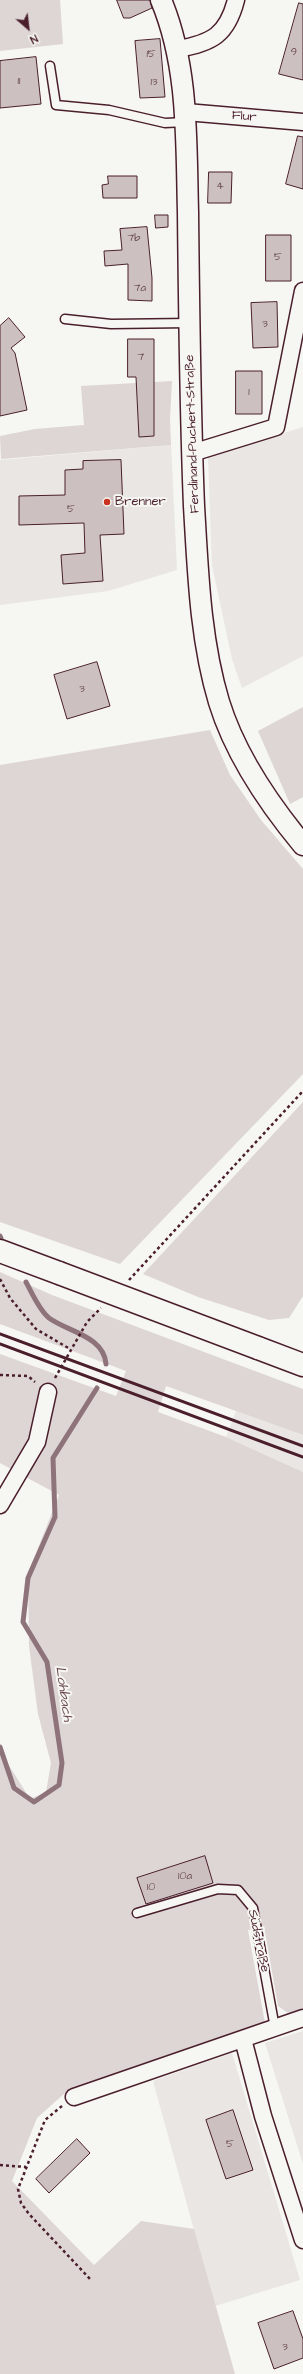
<!DOCTYPE html>
<html>
<head>
<meta charset="utf-8">
<style>
	body { margin:0 }
	#map { position:relative; width:303px; height:2374px; overflow:hidden; background:#f6f6f2; font-family:"Architects Daughter",sans-serif }
	canvas { display:block }
	.north { position:absolute; left:8px; top:8px; width:40px; height:40px; -webkit-text-stroke:3px #f6f6f2; paint-order:stroke; rotate:152deg; font-size:11px; font-weight:700; line-height:16px; text-align:center; color:#4a1f2b }
	.north::after { content:''; display:block; margin:auto; width:14px; height:18px; background:#4a1f2b; clip-path:polygon(50% 0,100% 100%,50% 72%,0 100%) }
</style>
</head>
<body>
<div id="map">
<canvas width="303" height="2374"></canvas>
<div class="north">N</div>
</div>
<script>
const context = document.querySelector('canvas').getContext('2d');
context.lineJoin = 'round';
function fill(path, color) { context.fillStyle = color; context.fill(path, 'evenodd'); }
function trace(path, color, width, dash) { context.strokeStyle = color; context.lineWidth = width; context.lineCap = dash ? 'butt' : 'round'; context.setLineDash(dash || []); context.stroke(path); }
function drawText(font, color, halo, rows, align = 'center') {
  context.font = font + ' "Architects Daughter",sans-serif'; context.lineWidth = 4; context.setLineDash([]); context.textBaseline = 'middle'; context.strokeStyle = halo; context.fillStyle = color; for (const [text, x, y, turn = 0] of rows) {
    context.save(); context.translate(x, y); context.rotate((+turn || 0) * Math.PI / 180); context.textAlign = isNaN(turn) ? turn : align; if (halo) context.strokeText(text, 0, 0); context.fillText(text, 0, 0); context.restore();
  }
}
fill(new Path2D(`
	M303 427V656L242 688 232 659 212 565 208 457Z
	M171 445 177 570 108 591 0 605V460Z
	M236 1411 303 1435V1472L226 1437Z
	M303 2031V2164L265 2043Z
	M232 2053 300 2280 215 2306 153 2081Z`), '#e9e6e3');
fill(new Path2D(`
	M0 0H60L63 44 0 51Z
	M172 381 170 419 171 445 1 459 0 436 35 429 84 425 81 386Z
	M303 707V797L290 804 258 731Z
	M210 730 230 775 261 820 303 869V1074L120 1264 0 1222V765Z
	M303 1102V1296L289 1318 269 1320 198 1297 143 1274Z
	M0 1272 52 1295 303 1389V1435L166 1386 158 1412 226 1437 303 1472V2009L288 2013 278 2006 264 1926 248 1930 265 2023 65 2093 37 2118 12 2181 94 2265 141 2221 194 2229 235 2374H0V1751L30 1799 46 1792 51 1763 38 1714 29 1646 28 1573 59 1495 0 1463V1354L116 1396 126 1371 0 1324Z`), '#ddd6d5');
trace(new Path2D(`
	M0 1236 1 1238
	M26 1282C32 1293 39 1310 49 1318 68 1332 104 1336 106 1364
	M0 1747 14 1788 34 1802 59 1785 62 1763 47 1662 23 1622 28 1578 55 1517 53 1458 97 1388`), '#8e747a', 5);
const building = new Path2D(`
	M117 0H150L152 8 130 18H124Z
	M299 3 303 4V80L279 74Z
	M160 39 165 97 140 98 135 41Z
	M36 57 41 104 0 108V61Z
	M298 136 303 137V189L286 184Z
	M209 172H232L231 203H208Z
	M108 176H137V198H103L102 185 108 184Z
	M155 215H168V227L156 228Z
	M147 227 152 278V301L128 300V264L105 266 104 251 122 250 120 229Z
	M266 235H291V281H266Z
	M277 302 278 347 253 348 251 303Z
	M9 318 25 337 11 348 15 353 27 410 0 416V326Z
	M128 339H154V436L139 437 136 377H128Z
	M236 371H262V414H236Z
	M121 460 124 534 100 535 103 581 63 584 61 555 85 553 84 523 19 525V496L65 495V470L83 469V461Z
	M97 662 110 706 67 719 54 675Z
	M205 1856 213 1883 146 1904 137 1878Z
	M233 2110 253 2170 226 2179 206 2120Z
	M77 2139 90 2153 49 2193 36 2179Z
	M293 2311 303 2339V2358L274 2369 258 2323Z`);
fill(building, '#ccc1c0');
trace(building, '#4a1f2b', 1);
const service = new Path2D(`
	M50 66 56 105 109 110 165 123 186 122
	M65 319 111 324 190 323
	M137 1913 218 1889 238 1890 253 1908 275 2028`);
const minor = new Path2D(`
	M178 49C212 43 227 35 236 0
	M186 112 303 122
	M192 453 276 427 303 291
	M0 1505 37 1442 48 1392
	M243 2039 263 2116 303 2240
	M74 2097 303 2018`);
const tertiary = new Path2D(`
	M161 0C189 67 186 140 188 212 189 310 190 408 194 506 198 572 200 639 219 702 235 754 269 804 303 845`);
const secondary = new Path2D(`
	M0 1251 59 1273
	M258 1348 303 1365`);
trace(service, '#4a1f2b', 11);
trace(minor, '#4a1f2b', 19);
trace(tertiary, '#4a1f2b', 23);
trace(secondary, '#4a1f2b', 25);
trace(new Path2D(`
	M0 1279 10 1298 36 1329 70 1349
	M129 1280 303 1091
	M0 1375 28 1376 35 1382
	M55 1378 87 1322 101 1308
	M62 2106 45 2120 18 2189 21 2203 29 2214 90 2279
	M0 2165 26 2167`), '#4a1f2b', 2.5, [3, 3]);
trace(service, '#f6f6f2', 8);
trace(minor, '#f6f6f2', 16);
trace(tertiary, '#f6f6f2', 20);
trace(secondary, '#f6f6f2', 22);
trace(new Path2D(`
	M0 1334 303 1446
	M0 1344 303 1457`), '#4a1f2b', 3);
const secondaryBridge = new Path2D(`
	M59 1273 258 1348`);
trace(secondaryBridge, '#4a1f2b', 25, []);
trace(secondaryBridge, '#f6f6f2', 22);
for (const [x, y, r, color] of [
	[107,502,4,"#c8321e"]
]) { const dot = new Path2D(); dot.arc(x, y, r, 0, 2 * Math.PI); context.fillStyle = color; context.fill(dot); trace(dot, '#f6f6f2', 1.5); }
drawText('11px', '#6a4850', null, [
	["9",294,53],
	["15",151,55],
	["11",19,82],
	["13",154,83],
	["4",220,187],
	["7b",134,239],
	["5",278,258],
	["7a",140,289],
	["3",265,325],
	["7",141,358],
	["1",249,393],
	["5",71,510],
	["3",82,690],
	["10a",185,1877],
	["10",151,1888],
	["5",230,2145],
	["3",285,2348]
]);
drawText('13px', '#4a1f2b', '#f6f6f2', [
	["Flur",244,117,5],
	["Ferdinand-Puchert-Straße",193,434,-92],
	["Südstraße",258,1941,78]
]);
drawText('13px', '#4a1f2b', '#f6f6f2', [
	["Brenner",115,502]
], 'left');
drawText('italic 14px', '#6c4a52', '#f6f6f2', [
	["Lohbach",63,1694,82]
]);
</script>
</body>
</html>
